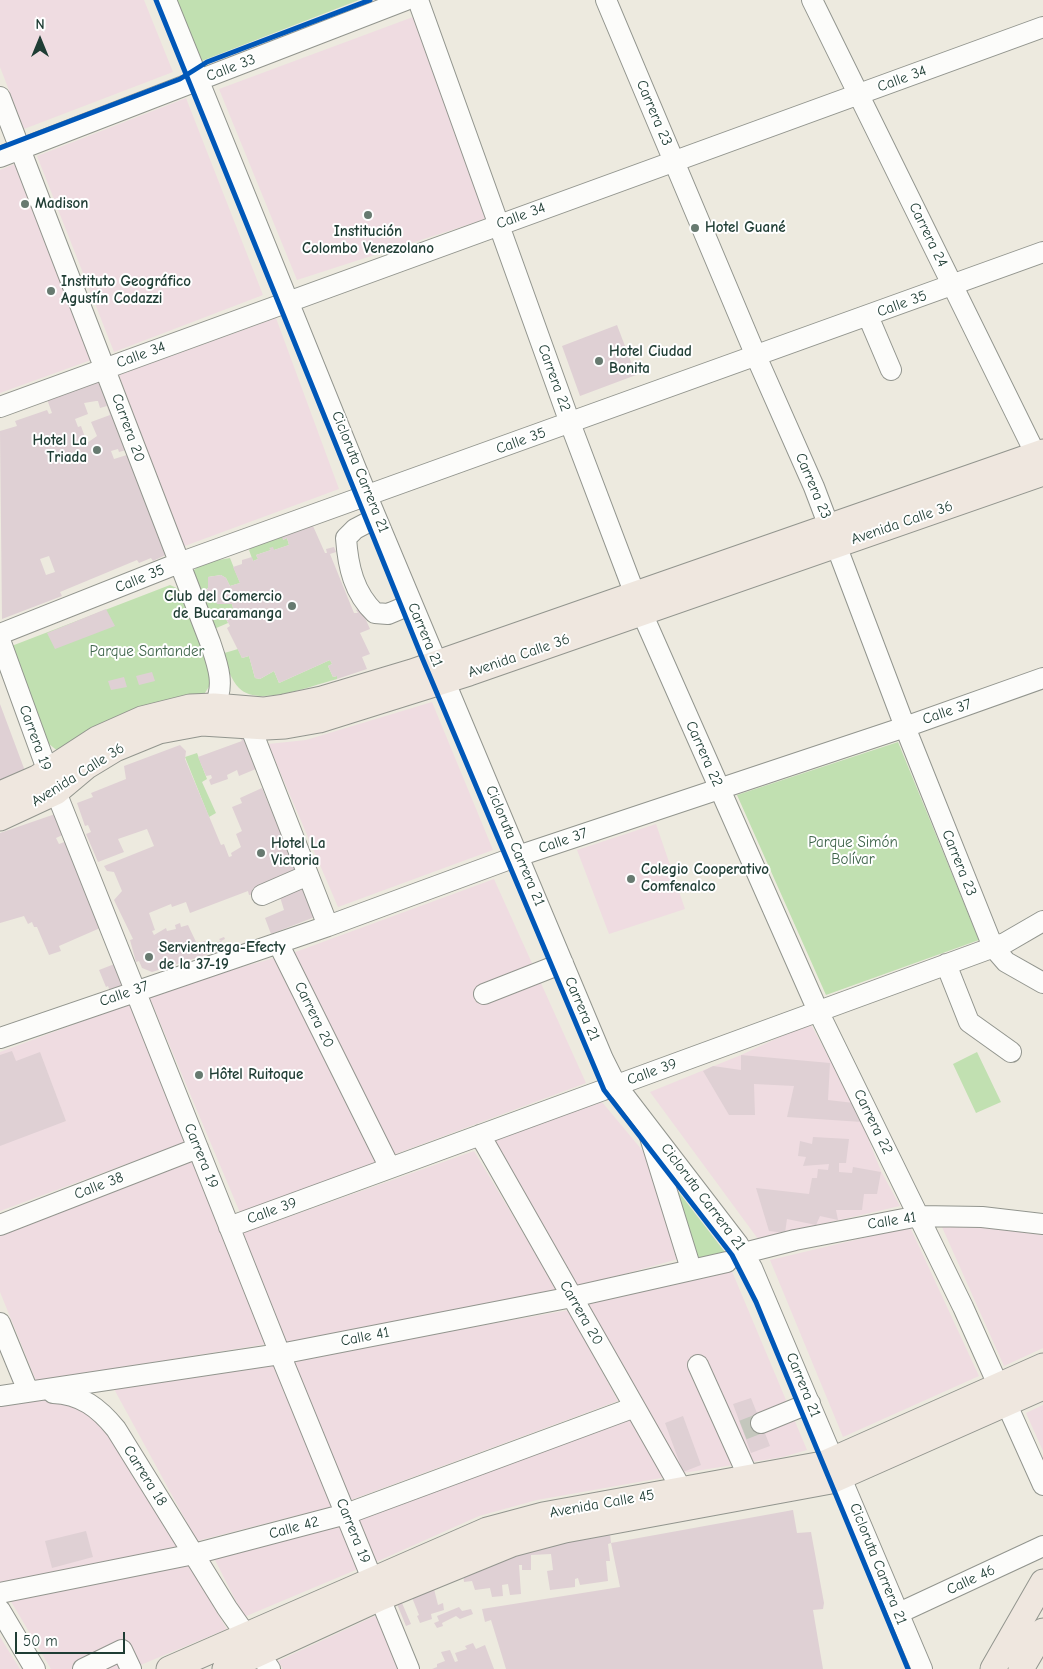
<!DOCTYPE html>
<html>
<head>
<meta charset="utf-8">
<style>
	body { margin:0 }
	#map { position:relative; width:1043px; height:1669px; overflow:hidden; background:#edeadf; font-family:"Comic Neue",sans-serif }
	canvas { display:block }
	.north { position:absolute; left:15px; top:15px; width:50px; height:50px; -webkit-text-stroke:4px #fff; paint-order:stroke; rotate:0deg; font-size:14px; font-weight:700; line-height:20px; text-align:center; color:#1f3d34 }
	.north::after { content:''; display:block; margin:auto; width:18px; height:22px; background:#1f3d34; clip-path:polygon(50% 0,100% 100%,50% 72%,0 100%) }
	.scale { position:absolute; left:15px; top:1632px; width:110px; height:22px; box-sizing:border-box; border:2px solid #1f3d34; border-top:0; padding-left:6px; font-size:15px; line-height:18px; white-space:nowrap; color:#1f3d34; -webkit-text-stroke:4px #fff; paint-order:stroke }
</style>
</head>
<body>
<div id="map">
<canvas width="1043" height="1669"></canvas>
<div class="north">N</div>
<div class="scale">50 m</div>
</div>
<script>
const context = document.querySelector('canvas').getContext('2d');
context.lineJoin = 'round';
function fill(path, color) { context.fillStyle = color; context.fill(path, 'evenodd'); }
function trace(path, color, width, dash) { context.strokeStyle = color; context.lineWidth = width; context.lineCap = dash ? 'butt' : 'round'; context.setLineDash(dash || []); context.stroke(path); }
function drawText(font, color, halo, rows, align = 'center') {
  context.font = font + ' "Comic Neue",sans-serif'; context.lineWidth = 4; context.setLineDash([]); context.textBaseline = 'middle'; context.strokeStyle = halo; context.fillStyle = color; for (const [text, x, y, turn = 0] of rows) {
    context.save(); context.translate(x, y); context.rotate((+turn || 0) * Math.PI / 180); context.textAlign = isNaN(turn) ? turn : align; if (halo) context.strokeText(text, 0, 0); context.fillText(text, 0, 0); context.restore();
  }
}
fill(new Path2D(`
	M0 0H144L173 72 24 129 0 67Z
	M413 17 489 218 297 280 219 89Z
	M186 98 263 295 114 352 37 156Z
	M17 163 91 360 0 393V170Z
	M276 318 339 489 182 547 119 375Z
	M432 702 493 850 338 907 268 744 306 740Z
	M656 824 685 909 609 934 577 850Z
	M494 879 586 1083 393 1155 290 954Z
	M274 958 377 1163 241 1215 148 994Z
	M134 1002 186 1142 0 1211V1052Z
	M810 1023 854 1103 881 1171 900 1206 758 1239 650 1092 741 1055Z
	M602 1102 647 1156 678 1259 578 1287 493 1139Z
	M474 1151 560 1294 286 1344 243 1233Z
	M193 1160 267 1344 36 1381 0 1292V1233Z
	M954 1223 1043 1235V1348L1004 1366 942 1227Z
	M910 1227 979 1376 843 1437 770 1260Z
	M731 1269 807 1450 783 1457 683 1473 584 1301Z
	M569 1310 618 1401 351 1500 293 1359Z
	M275 1363 334 1506 197 1541 114 1389Z
	M32 1400H54L83 1410 109 1432 178 1548 0 1583V1405Z
	M1043 1405V1451L1026 1413Z
	M630 1418 667 1477 537 1500 479 1516 376 1562 359 1518Z
	M341 1526 358 1569 244 1617 214 1558Z
	M188 1564 227 1629 131 1669H51L9 1598Z
	M379 1614 401 1669H283L278 1661Z
	M0 1637 20 1669H0Z`), '#efdce1');
fill(new Path2D(`
	M174 0H359L199 62Z
	M283 534V540L287 538 289 545 274 550 270 548 271 550 256 555 258 559 253 561 249 550 255 544Z
	M230 558 240 583 230 586 226 578 221 575 208 577V588L205 590 214 591 217 604H232L234 612 225 617 228 623 214 629 193 571 202 563Z
	M170 585 181 590 213 672 212 682 201 699 59 752 49 744 9 647Z
	M238 649 242 658 249 656 255 678 260 679 274 671 279 683 330 660 332 664 328 666 333 677 337 676V679C313 685 258 708 239 688 231 680 226 664 221 654Z
	M898 742 979 940 826 995 737 795Z
	M197 753 207 779 202 782 216 813 209 817 185 757Z
	M977 1052 1001 1102 976 1113 953 1064Z
	M667 1177 728 1256 696 1261Z`), '#c1e0b1');
fill(new Path2D(`
	M617 325 636 375 580 396 562 346Z
	M101 376 133 448 119 452 118 449 111 451 114 459 130 454 172 552 153 561 151 558 139 563 137 560 60 592 62 596 2 619 0 431 17 426 15 421 47 410 49 414 52 413 47 399ZM96 401H98L100 408 107 406 110 415 91 422 97 436 87 443 81 426 78 427 75 419 88 414 84 403ZM49 556 55 572 46 575 40 559Z
	M313 526 325 553H327L326 549 334 547 336 552 330 554 354 613H358L356 610 359 609 360 612 362 611 370 629 360 633 370 654 362 657 367 669 337 679V676L333 677 328 666 332 664 330 660 279 683 274 671 260 679 255 678 249 656 242 658 227 628 230 626 225 617 234 612 232 604H217L214 591H205L208 588V577L221 575 226 578 230 586 240 583 233 567 242 564V560L252 557 253 561 258 559 256 555 271 550 269 548 273 547 274 550 289 545 287 538 283 540 282 537Z
	M106 609 115 626 55 649 47 633Z
	M152 672 155 681 139 685 136 676Z
	M124 677 127 687 111 690 108 681Z
	M0 704 25 771 0 780Z
	M247 735 263 766 239 776 237 770 227 775 228 779 211 785 209 780 212 778 211 775 206 776 198 757 242 741 240 738Z
	M180 745 186 751 185 759 221 845 224 844 229 857 232 856 231 853 241 847 236 834 242 831 232 807 242 803 240 798 262 788 290 854 288 856 290 862 286 863 289 866 295 864 320 915 271 934 265 918 284 910 280 897 255 894 249 895 248 891 190 913 186 902 172 907 171 904 149 913 155 930 152 931 154 935 166 928 167 931 176 929 175 925 180 923 181 927 188 925 197 944 205 941 209 954 152 972 142 968 139 961 136 962 130 940 133 939 114 900 122 891 114 872 107 871 104 866 154 846 147 829 118 839 124 852 98 862 86 834 91 832 88 825 85 826 77 803 93 797 91 793 126 779 124 766Z
	M61 812 69 832 56 838 59 844 67 841 107 925 59 946 61 951 49 955 37 927H34L32 922 28 924 24 916 0 923V833Z
	M224 937 225 939 221 941 224 948 214 952 211 945 221 941 219 939Z
	M117 963 123 982 121 986 110 991 108 986 106 987 99 970Z
	M12 1051 16 1061 40 1052 66 1121 0 1146V1055Z
	M741 1055 830 1063 828 1100 854 1103 862 1122 787 1117 794 1086 754 1084 755 1115H729L703 1071 713 1066 741 1070Z
	M813 1137 849 1139 846 1163H839V1172L852 1173 853 1167 881 1172 877 1194H864L862 1210H836L838 1220 820 1216 816 1225 787 1219 785 1233 769 1231 756 1188 809 1194 812 1178H817L818 1169 828 1170 829 1164 803 1166 806 1157 798 1156 800 1141 812 1144Z
	M751 1398 770 1446 751 1453 733 1404Z
	M683 1416 701 1465 683 1472 665 1423Z
	M793 1510 797 1533 811 1532 824 1603 823 1609 813 1610 823 1669H506L491 1620 485 1622 482 1609 620 1587 611 1543Z
	M86 1531 93 1557 52 1568 45 1541Z
	M610 1533 611 1543 608 1544 610 1561H606L608 1581 580 1585 578 1578 575 1579V1587L550 1590 547 1571 553 1570 551 1554 531 1555V1570H522V1565H519L521 1594 510 1595 508 1584 502 1585 503 1596 492 1597 490 1588 475 1590 472 1581 464 1582 463 1573 522 1550Z
	M433 1585 438 1605 443 1603 444 1610 431 1614 432 1619 420 1623 417 1616 419 1615 411 1595Z
	M402 1603 411 1624 406 1626 397 1604Z
	M459 1607 462 1611 471 1609 473 1614 460 1619 456 1616 442 1623 443 1626 437 1628 434 1623 439 1621 437 1616Z
	M473 1643 476 1649 485 1645 494 1669H432L437 1667V1664L445 1661 441 1652 450 1650 455 1662 458 1661 455 1653 467 1649 465 1646Z`), '#dfd0d4');
trace(new Path2D(`
	M743 1430 761 1423`), '#c4c7bd', 20, [20, 10]);
const minor = new Path2D(`
	M166 0 367 496 603 1059 616 1085 738 1244 752 1268 922 1669
	M418 0 570 423 642 613 818 1011 963 1307 1043 1485
	M606 0 756 356 814 487 905 727 993 947 1006 962 1043 983
	M812 0 1042 467
	M0 97 210 642C217 663 226 685 214 706
	M0 157 406 0
	M868 316 891 370
	M0 407 1043 27
	M376 518 355 529 346 538C348 567 354 593 375 613L388 614 412 604
	M0 634 179 563 1043 252
	M0 640 48 772 280 1354 409 1669
	M250 726 328 926
	M262 895 308 875
	M278 943 390 1168
	M946 964 969 1022 1011 1052
	M484 994 563 963
	M0 1038 328 926 518 856 905 727 1043 678
	M480 1135 682 1490
	M650 1137 691 1269
	M0 1225 198 1148
	M229 1227 1005 943 1043 921
	M744 1253 795 1240 919 1216 982 1217 1043 1224
	M0 1323 28 1391
	M698 1365 749 1478
	M53 1393C81 1394 99 1408 116 1429L227 1608 270 1669
	M0 1396 280 1354 572 1297 727 1262
	M761 1423 810 1403
	M0 1593 194 1554 346 1514 635 1407
	M0 1610 35 1669
	M899 1613 1043 1546
	M83 1669 122 1650 131 1669`);
const major = new Path2D(`
	M0 794 37 778 97 739 142 719 190 707 214 706 263 710 284 707 322 699 412 672 1043 452
	M0 818 56 792 87 766 115 749 159 731 202 723 266 727 285 726 319 720 469 673 1043 473
	M169 1669 487 1530 543 1515 823 1464 1043 1366
	M225 1669 380 1598 512 1544 565 1530 831 1481 1043 1387
	M993 1669 1043 1582
	M1021 1669 1043 1631`);
trace(minor, '#92958e', 22);
trace(major, '#92958e', 27);
trace(minor, '#fcfcfa', 20);
trace(major, '#efe7df', 25);
trace(new Path2D(`
	M156 0 423 660 604 1090 732 1255 756 1302 908 1669
	M0 148 180 79 207 62 370 0`), '#0057b8', 5);
for (const [x, y, r, color] of [
	[25,204,5,"#677a70"],
	[368,215,5,"#677a70"],
	[695,228,5,"#677a70"],
	[51,291,5,"#677a70"],
	[599,361,5,"#677a70"],
	[97,450,5,"#677a70"],
	[292,606,5,"#677a70"],
	[261,853,5,"#677a70"],
	[631,879,5,"#677a70"],
	[149,957,5,"#677a70"],
	[199,1075,5,"#677a70"]
]) { const dot = new Path2D(); dot.arc(x, y, r, 0, 2 * Math.PI); context.fillStyle = color; context.fill(dot); trace(dot, '#fff', 2); }
drawText('15px', '#1f3d34', '#fff', [
	["Calle 33",231,68,-21],
	["Calle 34",902,79,-20],
	["Carrera 23",654,113,67],
	["Calle 34",521,216,-20],
	["Carrera 24",928,235,64],
	["Calle 35",902,304,-20],
	["Calle 34",141,355,-20],
	["Carrera 22",554,378,70],
	["Carrera 20",128,428,70],
	["Calle 35",521,441,-20],
	["Cicloruta Carrera 21",360,472,68],
	["Carrera 23",813,486,67],
	["Avenida Calle 36",902,523,-19],
	["Calle 35",140,579,-22],
	["Carrera 21",425,635,67],
	["Avenida Calle 36",519,656,-19],
	["Calle 37",947,712,-19],
	["Carrera 19",35,738,70],
	["Carrera 22",704,754,66],
	["Avenida Calle 36",78,775,-32],
	["Calle 37",563,841,-19],
	["Cicloruta Carrera 21",515,846,67],
	["Carrera 23",959,863,68],
	["Calle 37",124,994,-19],
	["Carrera 21",582,1009,67],
	["Carrera 20",314,1015,64],
	["Calle 39",652,1072,-20],
	["Carrera 22",873,1122,64],
	["Carrera 19",201,1156,68],
	["Calle 38",99,1186,-21],
	["Cicloruta Carrera 21",703,1197,53],
	["Calle 39",272,1211,-20],
	["Calle 41",892,1221,-9],
	["Carrera 20",581,1313,60],
	["Calle 41",365,1337,-11],
	["Carrera 21",803,1385,68],
	["Carrera 18",145,1476,58],
	["Avenida Calle 45",602,1504,-10],
	["Calle 42",294,1528,-15],
	["Carrera 19",353,1531,68],
	["Cicloruta Carrera 21",878,1564,68],
	["Calle 46",971,1580,-25]
]);
drawText('bold 15px', '#1f3d34', '#fff', [
	["Madison",35,204],
	["Hotel Guané",705,228],
	["Institución",368,232,"center"],
	["Colombo Venezolano",368,249,"center"],
	["Instituto Geográfico",61,282],
	["Agustín Codazzi",61,299],
	["Hotel Ciudad",609,352],
	["Bonita",609,369],
	["Hotel La",87,441,"right"],
	["Triada",87,458,"right"],
	["Club del Comercio",282,597,"right"],
	["de Bucaramanga",282,614,"right"],
	["Hotel La",271,844],
	["Victoria",271,861],
	["Colegio Cooperativo",641,870],
	["Comfenalco",641,887],
	["Servientrega-Efecty",159,948],
	["de la 37-19",159,965],
	["Hôtel Ruitoque",209,1075]
], 'left');
drawText('15px', '#3e644a', '#fff', [
	["Parque Santander",147,652],
	["Parque Simón",853,843],
	["Bolívar",853,860]
]);
</script>
</body>
</html>
